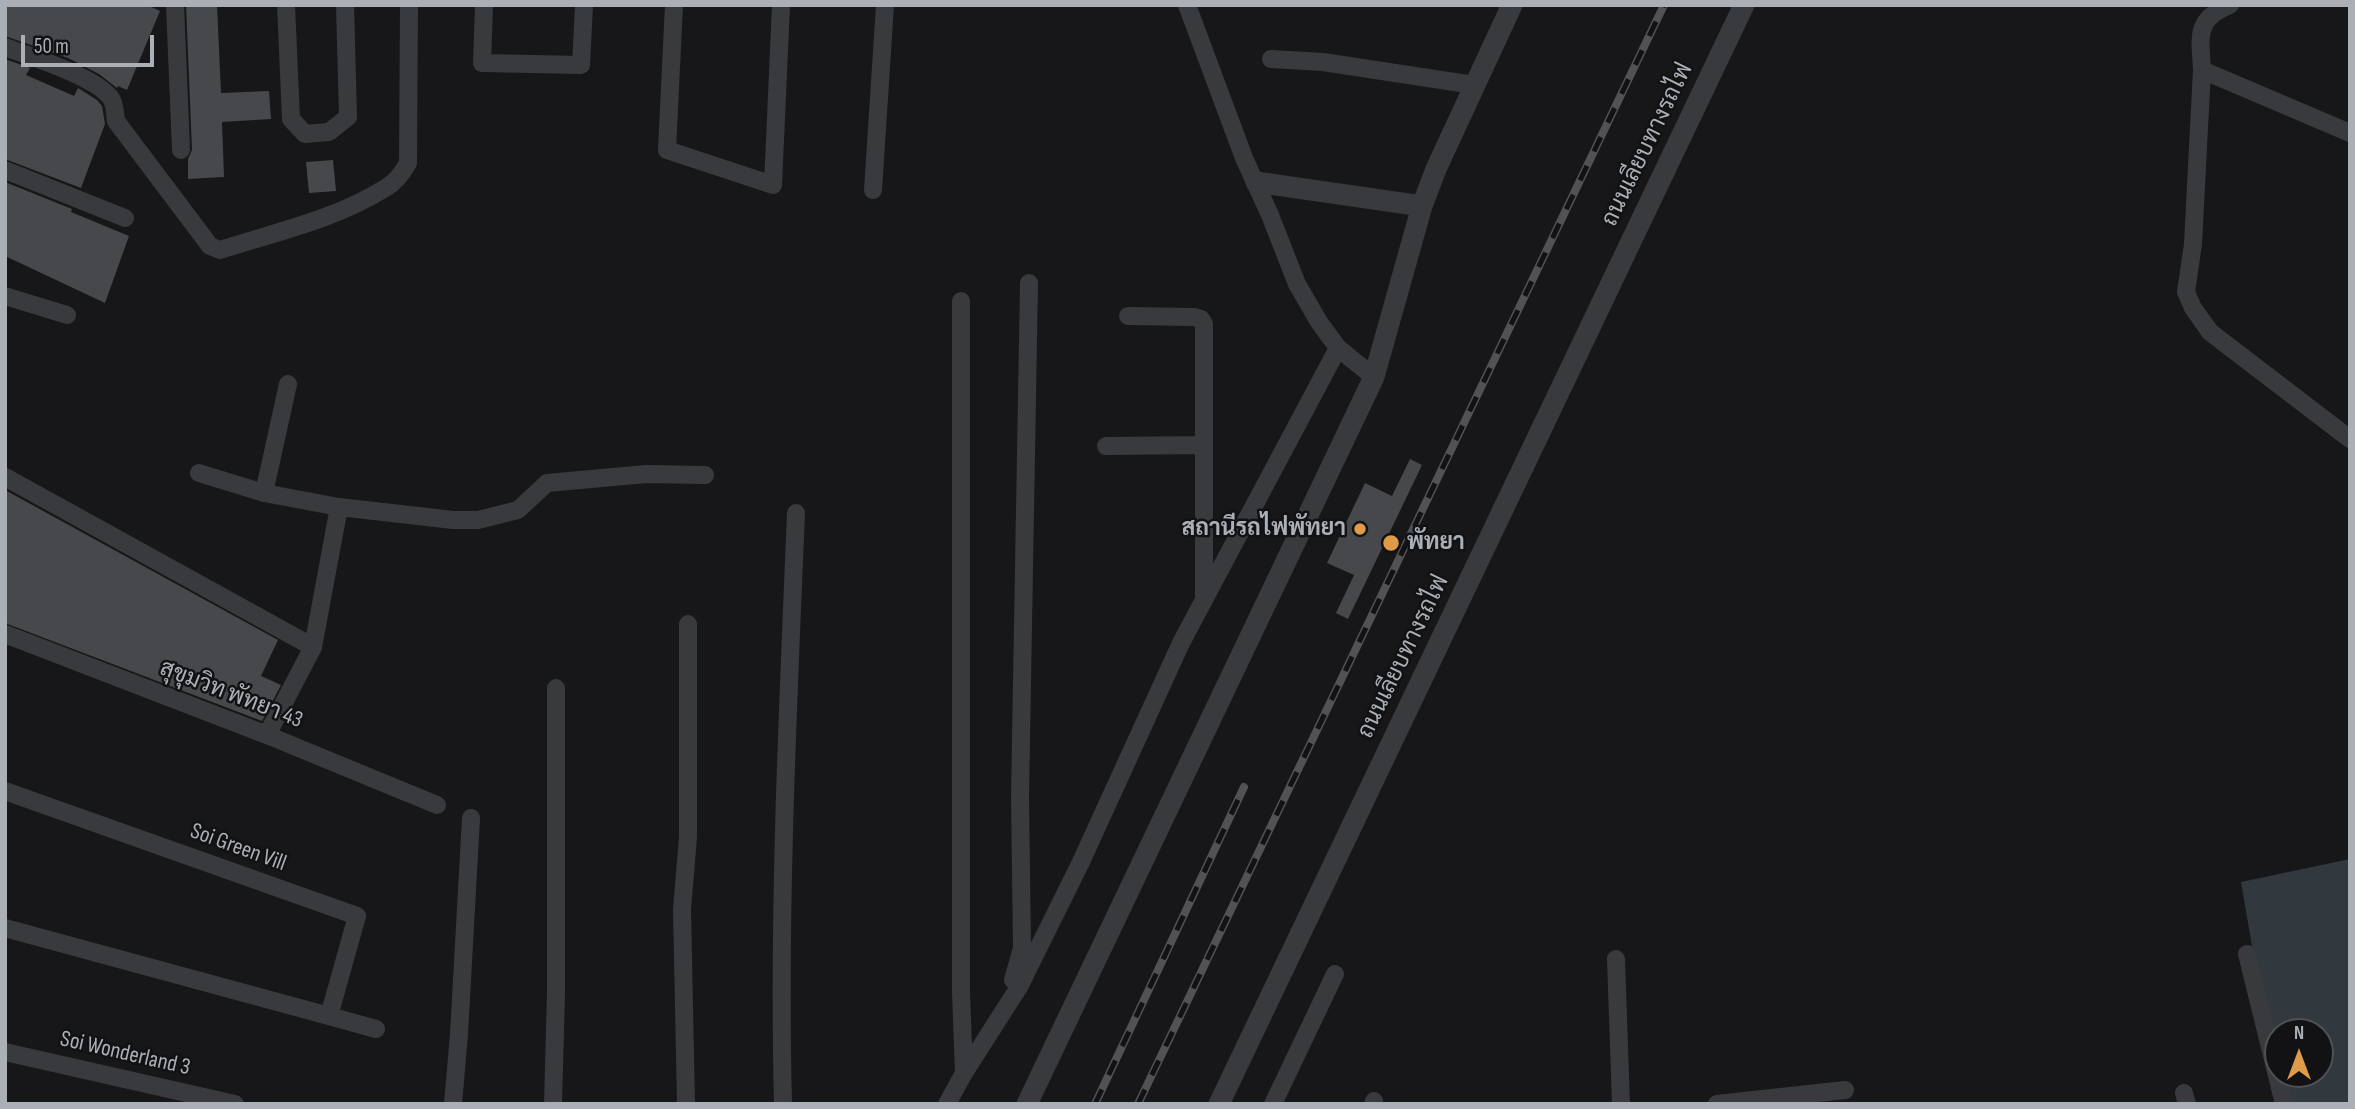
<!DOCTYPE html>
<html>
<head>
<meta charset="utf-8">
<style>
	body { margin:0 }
	#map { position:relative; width:2355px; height:1109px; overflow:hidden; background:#171719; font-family:"Sofia Sans Condensed",sans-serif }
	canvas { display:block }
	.frame { position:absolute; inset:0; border:7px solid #abb0b7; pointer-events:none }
	.north { position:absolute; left:2264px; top:1018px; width:70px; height:70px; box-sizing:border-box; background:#121214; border:2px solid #4f5155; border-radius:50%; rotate:0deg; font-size:19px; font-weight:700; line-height:28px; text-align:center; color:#abb0b7 }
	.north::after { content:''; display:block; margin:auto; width:24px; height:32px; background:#df9b49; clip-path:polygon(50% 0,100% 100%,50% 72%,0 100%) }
	.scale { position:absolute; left:21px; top:35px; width:133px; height:32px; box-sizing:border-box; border:4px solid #abb0b7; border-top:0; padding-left:9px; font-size:21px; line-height:24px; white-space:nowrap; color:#abb0b7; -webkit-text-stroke:5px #121214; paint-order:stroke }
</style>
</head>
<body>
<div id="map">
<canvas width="2355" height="1109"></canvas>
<div class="frame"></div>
<div class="north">N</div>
<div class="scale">50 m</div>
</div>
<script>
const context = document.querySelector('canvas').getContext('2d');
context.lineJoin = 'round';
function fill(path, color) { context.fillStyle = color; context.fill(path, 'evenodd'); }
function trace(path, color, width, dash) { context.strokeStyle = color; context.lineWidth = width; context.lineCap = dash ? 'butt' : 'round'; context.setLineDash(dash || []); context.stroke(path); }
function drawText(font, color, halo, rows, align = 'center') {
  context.font = font + ' "Sofia Sans Condensed",Sarabun,sans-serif'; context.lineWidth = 5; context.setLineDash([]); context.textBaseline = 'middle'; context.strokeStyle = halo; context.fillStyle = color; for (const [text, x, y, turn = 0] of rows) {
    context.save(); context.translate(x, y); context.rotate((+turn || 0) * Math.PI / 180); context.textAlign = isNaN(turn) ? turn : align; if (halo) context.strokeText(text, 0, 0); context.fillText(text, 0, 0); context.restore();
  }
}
fill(new Path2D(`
	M2350 859V1104H2291L2282 1074H2320V1032H2278V1060L2262 1004 2241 882Z`), '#31393e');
fill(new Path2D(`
	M5 5H147L160 11 127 90 118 86 117 88 99 74 68 58 5 36Z
	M186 5H217L221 93 269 91 271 119 222 122 224 177 188 179V159L192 150Z
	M5 59 30 68 26 75 74 96 78 88 97 100 102 106 105 124 81 188 5 159Z
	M333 160 336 191 309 193 306 162Z
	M5 182 72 209 71 212 129 236 105 303 5 256Z
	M1410 459 1422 465 1348 619 1336 613 1354 575 1327 563 1365 483 1392 496Z
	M5 490 278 640 261 676 281 685 262 721 5 623Z`), '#46484b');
trace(new Path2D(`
	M175 5 181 150
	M286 5 291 119 305 134 329 132 348 117 345 5
	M484 5 482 63 581 65 584 5
	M674 5 667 150 773 185 781 5
	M1187 5 1244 158 1270 215 1297 284 1319 322 1338 348 1374 377
	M2230 5C2195 19 2200 36 2202 70L2193 244 2186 292 2193 308 2210 332 2350 439
	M5 47C29 56 100 78 112 100 115 106 115 114 116 121L210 246 220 250C276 232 337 219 387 187 397 181 403 172 408 163L409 5
	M1271 59 1323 62 1474 85
	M2202 70 2350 133
	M5 170 125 218
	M873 190 885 5
	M5 296 67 315
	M961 301V993L964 1073
	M1128 316 1194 317 1201 319 1204 324V596
	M1106 446 1203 445
	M199 473 264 493 339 507 453 520H478L518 510 547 483 646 474 705 475
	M5 477 313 647
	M264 493 288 384
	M5 634 267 735 437 805
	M267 735 313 647 339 507
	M5 791 357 916 329 1016 5 928
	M2247 954 2284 1104
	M1616 959 1621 1104
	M1013 980 1022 948 1020 796 1029 283
	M329 1016 376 1029
	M5 1052 235 1104
	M2184 1093 2187 1104
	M453 1104 459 1034 471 818
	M553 1104 556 993V688
	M686 1104 682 909 688 837V624
	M783 1104C778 907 788 709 796 513
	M947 1104 964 1073 1019 987 1080 864 1181 643 1338 348
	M1273 1104 1335 974
	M1373 1104 1374 1101
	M1717 1104 1845 1090`), '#393a3e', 18);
trace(new Path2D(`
	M1256 182 1422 206
	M1027 1104 1374 377 1422 206 1436 169 1512 5
	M1219 1104 1744 5`), '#393a3e', 21);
const rail = new Path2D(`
	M1095 1104 1244 787
	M1138 1104 1664 5`);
trace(rail, '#505256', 8);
trace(rail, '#121214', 5, [16]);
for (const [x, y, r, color] of [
	[1360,529,7,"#df9b49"],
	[1391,543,9,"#df9b49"]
]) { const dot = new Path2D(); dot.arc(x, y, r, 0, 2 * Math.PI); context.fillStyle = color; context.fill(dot); trace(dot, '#121214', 2.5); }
drawText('23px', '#abb0b7', '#121214', [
	["ถนนเลียบทางรถไฟ",1648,145,-64],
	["ถนนเลียบทางรถไฟ",1404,657,-64],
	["สุขุมวิท พัทยา 43",231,695,21],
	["Soi Green Vill",238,848,20],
	["Soi Wonderland 3",125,1054,13]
]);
drawText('bold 23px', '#abb0b7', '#121214', [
	["สถานีรถไฟพัทยา",1346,529],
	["พัทยา",1407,543,"left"]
], 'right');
</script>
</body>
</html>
